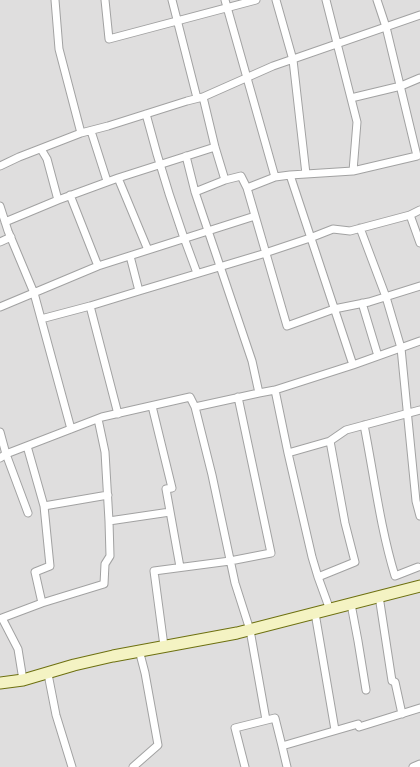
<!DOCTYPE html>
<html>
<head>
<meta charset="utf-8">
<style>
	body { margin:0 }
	canvas { display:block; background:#f0ede9 }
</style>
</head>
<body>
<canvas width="420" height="767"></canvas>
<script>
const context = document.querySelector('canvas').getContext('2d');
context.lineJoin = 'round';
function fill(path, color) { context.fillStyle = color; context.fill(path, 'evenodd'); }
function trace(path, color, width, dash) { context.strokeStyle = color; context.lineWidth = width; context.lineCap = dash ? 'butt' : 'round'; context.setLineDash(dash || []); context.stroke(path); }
fill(new Path2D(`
	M0 0H420V767H0Z`), '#dfdede');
const street = new Path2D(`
	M55 0 59 49 81 133
	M105 0 109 39 256 0
	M172 0 197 98
	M225 0 275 177
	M276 0 293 60 306 174 290 175
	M326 0 357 122 353 171 417 156 386 27 377 0
	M203 97 215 147 225 180 195 192 252 361 259 393 195 407 212 475 235 583 250 630 266 720
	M351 98 401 86 420 78
	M146 114C160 168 177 221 197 273
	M91 131 107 181
	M186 156 195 192
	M0 166 19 157 81 133 108 126 187 101 203 97 273 66 420 15
	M306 174 353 171
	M118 178 215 147
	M225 180 241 176 247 188 275 177 290 175 353 365
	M247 188 287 326 334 309 369 302 420 286
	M70 195 98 266
	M58 200 118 178 148 250
	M0 206 8 231 34 293 71 429
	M420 210 410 215 420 243
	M5 222 58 200 47 159 41 149
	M360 228 386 297 401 348 416 501 420 516
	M0 242 11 237
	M265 253 310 238 333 229 350 231 410 215
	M130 256 139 291 266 253
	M362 303 378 356
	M90 306 118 414
	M0 307 98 266 255 216
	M41 319 90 306 139 291
	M275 390 288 453 330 441 345 523 355 562 318 577 330 610
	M259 393 275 390 353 365 420 341
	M152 406 172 488 166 489 180 567
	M364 425C374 475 380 527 395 576L418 567
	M0 432 6 454 28 513
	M330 441 346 430 420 410
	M27 446 44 506 50 566 35 572 42 603 104 584 105 564 110 556 109 521 105 452 98 419
	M288 453 312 557 318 577
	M0 458 6 454 102 417 190 397 195 407
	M44 506 108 495
	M109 521 170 512
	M379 596 392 681 395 682 402 714
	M351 604 358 641 366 690
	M315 613 335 730
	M164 646 154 571 230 561 271 553 238 397
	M48 674 56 715 72 767
	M23 680 18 649 2 618 42 603
	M282 746 287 767
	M133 767 158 745 145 673 139 650
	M245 767 235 728 275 718 282 746 358 724 359 727 420 708
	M413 767 420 764`);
const secondary = new Path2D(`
	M0 683 23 680 74 665 113 656 237 633 420 586`);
trace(street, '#a2a2a2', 9);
trace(secondary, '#6d7010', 13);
trace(street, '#fff', 7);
trace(secondary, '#f4f3c3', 11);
</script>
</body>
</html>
